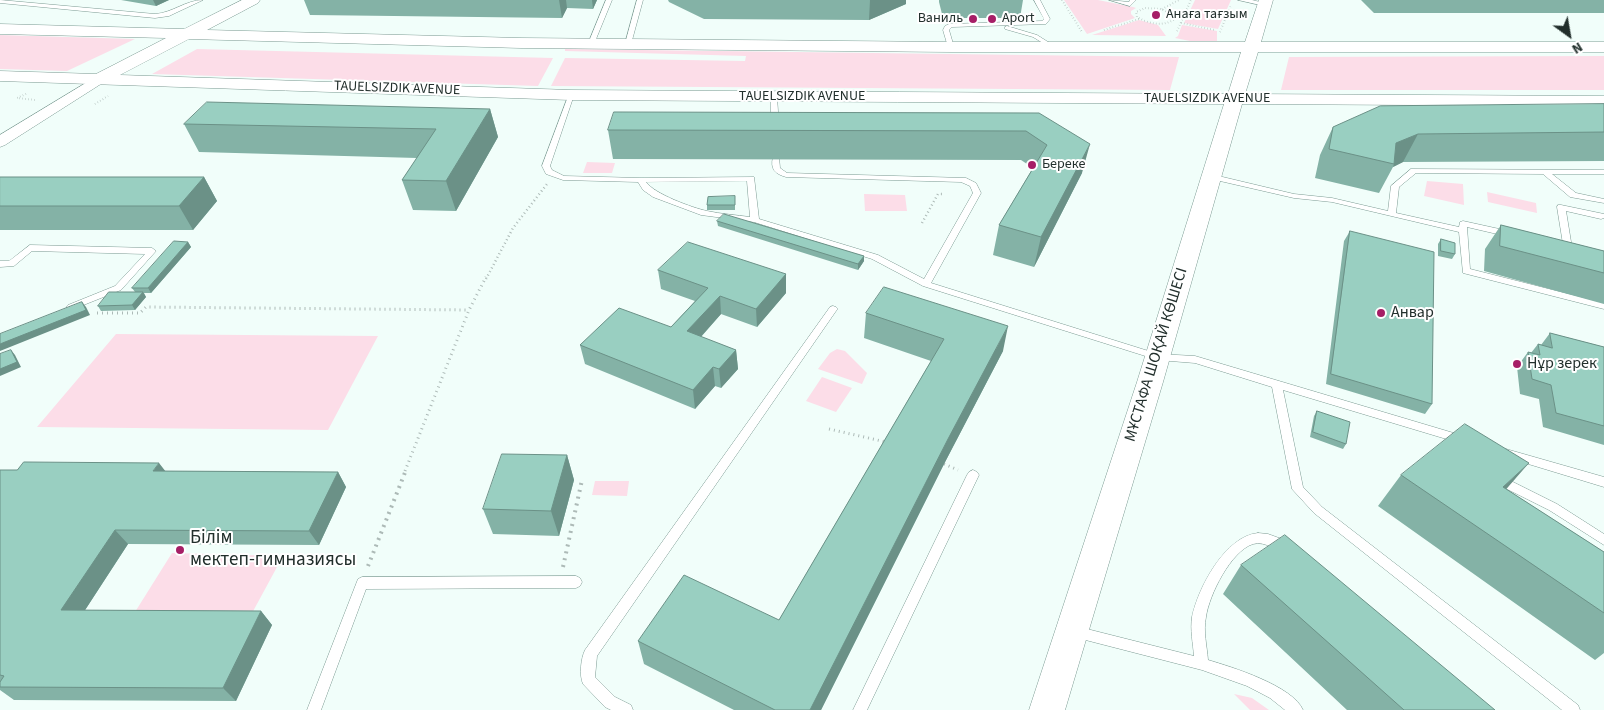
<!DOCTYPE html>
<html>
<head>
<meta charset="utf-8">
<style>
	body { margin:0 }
	#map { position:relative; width:1604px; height:710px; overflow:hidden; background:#f1fefa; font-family:"Source Sans 3",sans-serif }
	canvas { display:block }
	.north { position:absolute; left:1544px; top:10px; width:50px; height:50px; -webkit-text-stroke:4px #fff; paint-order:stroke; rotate:148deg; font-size:14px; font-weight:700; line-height:20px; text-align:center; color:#222f2c }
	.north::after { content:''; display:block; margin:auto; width:18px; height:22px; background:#222f2c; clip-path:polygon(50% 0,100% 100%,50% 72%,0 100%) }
</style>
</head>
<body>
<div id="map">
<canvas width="1604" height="710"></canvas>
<div class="north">N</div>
</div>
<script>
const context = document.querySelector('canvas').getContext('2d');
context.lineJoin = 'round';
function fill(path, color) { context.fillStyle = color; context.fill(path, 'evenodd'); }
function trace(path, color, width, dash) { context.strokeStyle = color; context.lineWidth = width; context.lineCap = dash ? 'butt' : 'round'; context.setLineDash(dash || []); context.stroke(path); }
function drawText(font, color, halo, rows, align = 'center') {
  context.font = font + ' "Source Sans 3",sans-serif'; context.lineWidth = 4; context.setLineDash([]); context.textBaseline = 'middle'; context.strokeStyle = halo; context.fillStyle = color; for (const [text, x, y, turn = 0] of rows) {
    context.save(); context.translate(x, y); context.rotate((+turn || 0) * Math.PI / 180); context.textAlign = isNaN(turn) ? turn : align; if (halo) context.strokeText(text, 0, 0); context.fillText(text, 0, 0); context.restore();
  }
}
fill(new Path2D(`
	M1064 0H1098L1133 7 1136 8 1131 11V14L1135 18 1087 34Z
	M1195 0H1231L1218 29 1184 23Z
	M1139 20 1158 25 1166 36 1092 35Z
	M1182 25 1217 31V41H1190L1175 38 1178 36Z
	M0 35 135 39 67 71 0 69Z
	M197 49 553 58 538 86 152 74Z
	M565 49 1179 57 1170 90 551 86 565 58 745 61 746 56 565 51Z
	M1604 56V90H1281L1289 57Z
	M587 162 615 163 612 173H583Z
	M1427 181 1463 184 1464 205 1424 196Z
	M1487 192 1536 203 1537 213 1488 202Z
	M864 194 905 195 907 211H865Z
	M116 334 378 336 328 430 37 427Z
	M837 349 845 351 867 373 862 384 818 369 830 353Z
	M822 377 852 388 836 412 806 401Z
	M595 481H629L627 496 592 495Z
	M172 553 283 556 251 615 135 612Z
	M1234 694 1252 698 1269 710H1250Z`), '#fcdde8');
const service = new Path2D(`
	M0 0 155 14C172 13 186 0 203 0L169 16 155 18 0 3Z
	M606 0H612L594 44 589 45 588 44Z
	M637 0H643L631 44 628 46 625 44Z
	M1034 0H1040L1050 19 1046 24 952 27 949 30 954 47 951 49 948 47 943 30 945 26 949 24 1042 21 1044 19Z
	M1109 0 1129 2 1130 0H1136L1130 6Z
	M1238 0H1252L1268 4 1265 6Z
	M1007 26 1037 35 1056 47 1051 48 1033 37 1005 29V27Z
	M569 94 574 95 550 166 552 170 564 176 641 178 754 177 759 219 878 255 924 279 973 193 970 186 961 182 786 177C775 174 770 169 773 157H779L780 168 787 173 966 178 976 183 981 193 931 283 1158 354 1195 356 1467 437 1468 440 1467 443 1463 444 1283 390 1303 487 1322 507 1578 705 1580 710H1562L1314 513 1292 489 1272 387 1195 363 1158 360 923 286 872 259 754 222 701 215 653 197 643 190 638 182 563 180 546 174 542 166ZM747 181 750 217C736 215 721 214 707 211 693 208 654 194 646 182Z
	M774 95 777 97 779 126 775 128 771 126V97Z
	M1411 169 1604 170V174H1552L1576 193 1604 199V203L1570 197 1543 174 1416 173 1399 187 1396 213 1459 227 1460 222 1463 221 1513 232 1514 234 1510 237 1467 227 1470 269 1604 303V309L1463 273 1459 232 1332 202 1294 198 1207 178 1206 176 1210 174 1294 194 1332 198 1388 211 1391 186Z
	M1558 205H1561L1604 214V218L1601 219 1566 211 1572 248 1568 251 1560 249 1559 247 1560 245 1563 244 1557 207Z
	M30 245 152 248 156 251 121 290 71 310 68 309 66 307 68 305 115 286 145 254 32 251 14 266 0 267V261H9Z
	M833 306 836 307 838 309 836 311 597 656 595 677 615 697 631 705 633 710H611L605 707 583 684C579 675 581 658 585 650L830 307Z
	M1506 449 1604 477V487L1502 456 1500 453 1502 450Z
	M973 470 977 472 979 475 867 710H853L967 475 969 472Z
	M1499 475 1557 504 1604 534V545L1549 510 1495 483 1493 480 1495 477Z
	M1258 533 1268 534 1290 542 1292 546 1290 550C1279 554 1266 540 1253 544 1231 551 1209 595 1206 617 1203 631 1207 646 1208 660 1232 667 1293 686 1303 710H1285L1270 698 1247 686 1202 670 1070 636 1068 632 1070 628 1075 626 1194 656C1193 643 1190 630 1192 617 1198 588 1225 536 1258 533Z
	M576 576 580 578 582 582 580 586 576 588 366 589 321 710H307L358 579 362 577Z`);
const minor = new Path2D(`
	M99 75 104 76 106 79 104 82 5 145 0 147V135Z`);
const tertiary = new Path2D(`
	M242 0H260L258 3 207 30 521 38 951 42H1245L1259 0H1273L1261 42H1604V52H1258L1245 94 1604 96V106L1242 104 1163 382 1065 710H1029L1137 382 1224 104 571 100 0 81V71L96 74 166 38 0 34V24L184 29ZM189 39 521 48 951 52H1241L1228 94 571 90 120 75Z`);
trace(service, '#7c9b93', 1);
trace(minor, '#7c9b93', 1);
trace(tertiary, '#7c9b93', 1);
trace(new Path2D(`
	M1062 0 1082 32
	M1145 8 1161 9 1174 15 1175 19C1163 27 1149 24 1137 17L1136 12Z
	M1162 9 1179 0
	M1181 23 1215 30
	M1104 30 1139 19
	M1177 31 1191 0
	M1220 32 1231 5
	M26 94 17 98 35 100
	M95 104 108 96`), '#adbab7', 2, [0.5, 2.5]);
trace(new Path2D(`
	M922 223 938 194H942
	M486 279 513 228 547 184`), '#adbab7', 2.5, [1, 3]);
trace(new Path2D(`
	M97 313H140L146 307 469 310
	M829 429 886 442
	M944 464 958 470
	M405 471 469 310 486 277`), '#adbab7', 3, [1, 4]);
trace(new Path2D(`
	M368 566 406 470
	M563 567 582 480`), '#adbab7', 4, [2, 5]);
fill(service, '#fff');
fill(minor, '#fff');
fill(tertiary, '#fff');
fill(new Path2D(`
	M121 0H169L156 6Z
	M304 0H597L593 9 567 8 562 18 310 15Z
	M668 0H906V4L869 20 704 19 669 2Z
	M939 0H1023L1020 18H943L939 2Z
	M1361 0H1604V13H1374Z
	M1604 104V161L1403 162 1393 167 1379 193 1315 178 1320 155 1333 127Z
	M490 109 498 137 456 211 413 210 402 180 417 158 199 152 184 124Z
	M1039 113 1082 173 1034 267 993 255 999 225 1033 168 1021 160 613 159 608 130Z
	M0 177H204L217 201 193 230H0Z
	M735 201V210H707V205Z
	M717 221 864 256V261L858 270 718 226Z
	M1501 225 1604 251V304L1484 271 1485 249Z
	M1350 231 1432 404 1425 414 1326 384 1344 241Z
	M1441 239 1455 254 1452 259 1438 256V244Z
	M188 242 191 247 151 293H144L146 297 135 310 101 311 98 306 135 292 132 288Z
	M658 270 786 274V293L757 327 721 314 701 337 736 350 738 369 721 388 715 386 695 409 585 364 580 345 671 327 695 301 661 289Z
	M866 313 1003 351 944 464 821 710H734L644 664 638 641 779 620 931 361 864 338Z
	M1550 333 1604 347V445L1543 427 1539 399 1520 394 1517 367 1528 352 1531 353 1538 344 1541 345Z
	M1317 411 1346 444 1343 449 1310 437 1314 416Z
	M567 455 574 480 559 536 493 534 483 509Z
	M0 470 338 472 346 487 319 545 128 544 85 610 261 611 272 625 236 701 14 700 0 690Z
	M1401 475 1506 489 1604 552V653L1595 660 1378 506Z
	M1241 565 1495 710H1347L1223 594Z`), '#84b2a6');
fill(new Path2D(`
	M153 0H169L156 6Z
	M559 0H566L567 8 562 18Z
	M592 0H597L593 9Z
	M870 0H906V4L869 20Z
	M490 109 498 137 456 211 446 181Z
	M1418 134 1403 162 1393 167 1394 164 1396 143Z
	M1090 144 1082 173 1034 267 1041 237Z
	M204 177 217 201 193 230 179 206Z
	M188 242 191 247 151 293 148 288Z
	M864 256V261L858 270V264Z
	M786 274V293L757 327 756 309Z
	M143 292 146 297 135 310 132 305Z
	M720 296 721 314 689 350 687 331Z
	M82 302 86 307 90 315 0 351V344Z
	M1008 326 1003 351 944 464 821 710H810L948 439Z
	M11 350 15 355 21 367 0 376V369Z
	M736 350 738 369 721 388 719 369Z
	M713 367 715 386 695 409 693 390Z
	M567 455 574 480 559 536 551 511Z
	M159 463 170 477 153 471Z
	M1529 463 1502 494 1503 487Z
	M338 472 346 487 319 545 309 531Z
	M115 530 128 544 76 624 61 610Z
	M261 611 272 625 236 701 223 688Z`), '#6b9187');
const building = new Path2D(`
	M207 102 490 109 446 181 402 180 436 129 184 124Z
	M1604 104V132L1418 134 1396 143 1394 164 1329 149 1333 127 1380 106Z
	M614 112 1039 113 1090 144 1041 237 999 225 1047 145 1026 131 608 130Z
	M0 177H204L179 206H0Z
	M735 196V205H707L708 197Z
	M724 214 864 256 858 264 717 221Z
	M1501 225 1604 251V273L1500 246Z
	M1350 231 1434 252 1432 404 1331 374Z
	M1441 239 1455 243V254L1441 251Z
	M174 241 188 242 148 288H132Z
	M688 242 786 274 756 309 720 296 687 331 736 350 719 369 713 367 693 390 580 345 619 308 671 327 708 288 658 270Z
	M884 287 1008 326 948 439 810 710H775L638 641 684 575 779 620 944 339 866 313Z
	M109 292H143L132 305 98 306Z
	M82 302 86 310 0 344V334Z
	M1550 333 1604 347V426L1556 413 1551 385 1532 379 1528 352 1540 355 1538 344 1552 348Z
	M11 350 17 362 0 369V354Z
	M1317 411 1350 422 1346 444 1313 432Z
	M1465 424 1529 463 1503 487 1604 552V613L1401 475Z
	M502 454 567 455 551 511 483 509Z
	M24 462 159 463 153 471 338 472 309 531 115 530 61 610 261 611 223 688 0 687V682L4 676 0 675V470H17Z
	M1285 535 1495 710H1404L1241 565Z`);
fill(building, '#99cfc1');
trace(building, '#6b9187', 1);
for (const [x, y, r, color] of [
	[1156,15,5,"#a61e66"],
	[973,19,5,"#a61e66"],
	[992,19,5,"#a61e66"],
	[1032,165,5,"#a61e66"],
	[1381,313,5,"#a61e66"],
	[1517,364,5,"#a61e66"],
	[180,550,5,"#a61e66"]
]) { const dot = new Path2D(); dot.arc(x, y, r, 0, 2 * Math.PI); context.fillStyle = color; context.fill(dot); trace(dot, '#fff', 2); }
drawText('14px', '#222f2c', '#fff', [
	["Анаға тағзым",1166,15],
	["Ваниль",963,19,"right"],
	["Aport",1002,19],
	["Береке",1042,165]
], 'left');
drawText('14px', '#222f2c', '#fff', [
	["TAUELSIZDIK AVENUE",397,89,2],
	["TAUELSIZDIK AVENUE",802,97],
	["TAUELSIZDIK AVENUE",1207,99]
]);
drawText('16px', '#222f2c', '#fff', [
	["Анвар",1391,313],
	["Нұр зерек",1527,364]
], 'left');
drawText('16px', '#222f2c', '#fff', [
	["МҰСТАФА ШОҚАЙ КӨШЕСІ",1157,355,-73]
]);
drawText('19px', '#222f2c', '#fff', [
	["Білім",190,539],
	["мектеп-гимназиясы",190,561]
], 'left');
</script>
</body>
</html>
